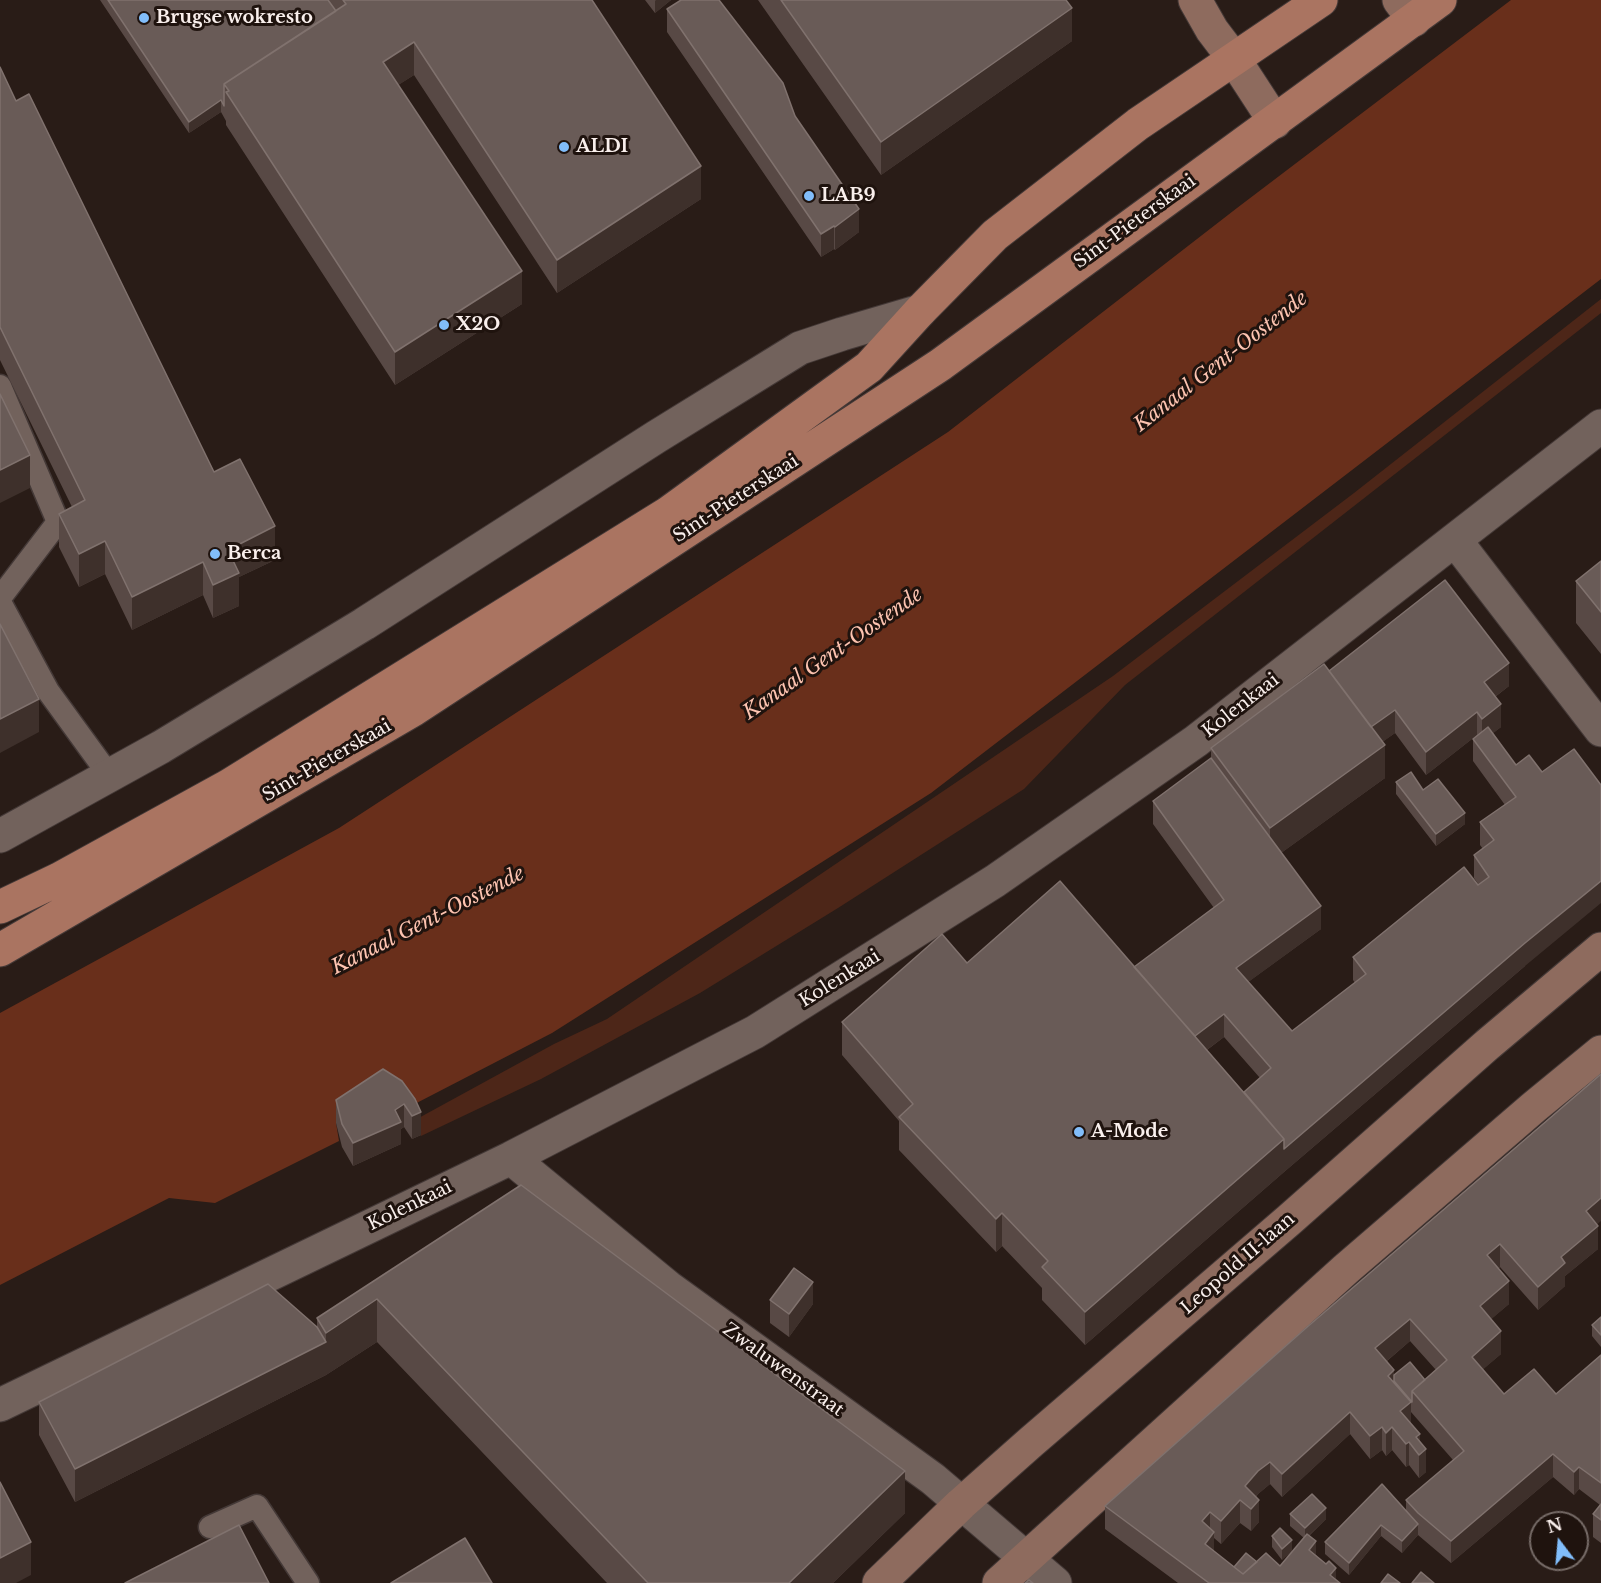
<!DOCTYPE html>
<html>
<head>
<meta charset="utf-8">
<style>
	body { margin:0 }
	#map { position:relative; width:1601px; height:1583px; overflow:hidden; background:#291c17; font-family:"Libre Baskerville",serif }
	canvas { display:block }
	.north { position:absolute; left:1529px; top:1511px; width:60px; height:60px; box-sizing:border-box; background:#1f130e; border:2px solid #766b67; border-radius:50%; rotate:344deg; font-size:16px; font-weight:700; line-height:24px; text-align:center; color:#f9efec }
	.north::after { content:''; display:block; margin:auto; width:21px; height:27px; background:#81bdfa; clip-path:polygon(50% 0,100% 100%,50% 72%,0 100%) }
</style>
</head>
<body>
<div id="map">
<canvas width="1601" height="1583"></canvas>
<div class="north">N</div>
</div>
<script>
const context = document.querySelector('canvas').getContext('2d');
context.lineJoin = 'round';
function fill(path, color) { context.fillStyle = color; context.fill(path, 'evenodd'); }
function trace(path, color, width, dash) { context.strokeStyle = color; context.lineWidth = width; context.lineCap = dash ? 'butt' : 'round'; context.setLineDash(dash || []); context.stroke(path); }
function drawText(font, color, halo, rows, align = 'center') {
  context.font = font + ' "Libre Baskerville",serif'; context.lineWidth = 6; context.setLineDash([]); context.textBaseline = 'middle'; context.strokeStyle = halo; context.fillStyle = color; for (const [text, x, y, turn = 0] of rows) {
    context.save(); context.translate(x, y); context.rotate((+turn || 0) * Math.PI / 180); context.textAlign = isNaN(turn) ? turn : align; if (halo) context.strokeText(text, 0, 0); context.fillText(text, 0, 0); context.restore();
  }
}
fill(new Path2D(`
	M1601 299V313L1125 685 1024 789 838 908 700 993 541 1079 421 1136 415 1120 554 1044 607 1019 1113 676 1354 493Z`), '#4d2618');
fill(new Path2D(`
	M1511 0H1601V279L931 793 552 1033 405 1109 336 1123 339 1141 215 1203 169 1198 0 1285V1013L339 828 948 432 1237 208Z`), '#692f1b');
const lane = new Path2D(`
	M0 386 58 522 0 598
	M0 602 48 691 109 775
	M210 1527 257 1506 308 1583`);
const street = new Path2D(`
	M1455 540 1601 730
	M0 836 161 747 364 624 656 437 800 348 842 334 920 311
	M511 1158 668 1287 933 1479 1055 1583
	M0 1405 511 1158 755 1032 995 881 1196 741 1601 426`);
const secondary = new Path2D(`
	M1195 0 1212 30 1234 59 1275 122
	M1399 0 1414 20
	M879 1583 961 1504 1031 1442 1289 1220 1487 1045 1601 949
	M999 1583 1346 1269 1534 1107 1601 1052`);
const primary = new Path2D(`
	M0 907 59 879 228 786 668 513 869 367 920 311 995 235 1138 124 1321 0
	M0 950 413 710 940 365 1440 0`);
trace(lane, '#443937', 25);
trace(street, '#443937', 35);
trace(secondary, '#443937', 35);
trace(primary, '#443937', 35);
trace(lane, '#72625c', 22);
trace(street, '#72625c', 33);
trace(secondary, '#8e6b5e', 33);
trace(primary, '#aa7461', 33);
fill(new Path2D(`
	M100 0H592L701 199 557 293 414 75 398 85 522 304 395 385 226 125V121L221 112 189 133Z
	M645 0H671L655 13Z
	M758 0H1066L1072 41 881 175Z
	M667 9 795 116 859 232 835 250 834 249 821 257 667 32Z
	M0 67 16 101 214 472 275 560 239 577V606L213 618 203 595 132 630 105 574 79 587 59 547V514L72 507 0 360Z
	M1601 561V654L1576 623V581Z
	M1329 671 1509 686 1495 697 1501 727 1493 733 1516 765 1525 966 1284 1172 1085 1345 1042 1300V1288L1002 1246 996 1252 899 1150V1121L842 1055V1022L967 963 1134 967 1214 908 1153 824V801L1211 758V748ZM1395 733 1426 775 1477 735 1473 739V761L1505 805 1480 822V845L1483 849 1474 855V878L1479 885 1353 957V980L1355 983 1292 1031 1248 982 1321 929 1281 853 1385 778 1382 742ZM1224 1037 1260 1078 1244 1092 1207 1050Z
	M1396 782 1423 790 1465 824 1436 846 1396 794Z
	M1601 1074 1597 1224 1598 1249 1565 1276V1286L1538 1310 1500 1267 1498 1269 1509 1304 1491 1319 1501 1354 1483 1369 1504 1394H1556L1601 1355V1543L1593 1537V1514L1600 1505 1579 1489 1574 1495 1553 1477 1451 1563 1418 1535 1402 1553 1381 1536 1349 1575 1325 1554V1542L1406 1510V1500L1453 1460 1411 1412V1424L1420 1441 1426 1472 1419 1478 1409 1465 1406 1467 1392 1450 1386 1456 1382 1450 1370 1459 1350 1434 1282 1497 1270 1484 1258 1494 1256 1497 1259 1522 1251 1531 1240 1523 1221 1544 1214 1538V1551L1234 1567 1257 1562 1280 1566 1304 1538 1290 1526V1514L1326 1519 1309 1536 1316 1555 1336 1580 1340 1583H1178L1105 1529V1506ZM1410 1341 1436 1370 1425 1380 1394 1375 1387 1361Z
	M402 1081 421 1135 412 1139 404 1127 401 1129V1144L353 1166 342 1147 336 1123V1100Z
	M521 1185 905 1513 833 1583H607L377 1342 326 1375 75 1502 39 1435V1402L317 1327V1318Z
	M770 1300 813 1304 789 1337 770 1323Z
	M1601 1317V1347L1592 1336V1325Z
	M1272 1536 1292 1540 1282 1560 1272 1547Z`), '#584945');
fill(new Path2D(`
	M656 0H671L655 13V1Z
	M1072 8V41L881 175V142Z
	M414 42V75L383 95V62Z
	M221 100V112L189 133V122Z
	M701 166V199L557 293V260Z
	M859 209V232L835 250V227Z
	M834 226V249L821 257V234Z
	M522 271V304L395 385V352Z
	M30 455V488L0 503V470Z
	M275 526V560L239 577V606L213 618V585L228 550Z
	M105 541V574L79 587V554Z
	M203 562V595L132 630V597Z
	M1509 663V686L1484 705V682Z
	M39 699V732L0 753V719Z
	M1501 704V727L1482 742V719Z
	M1395 710V733L1366 754V731Z
	M1477 712V735L1426 775V752Z
	M1385 745V778L1270 861V828Z
	M1465 813V824L1436 846V834Z
	M1601 881V903L1525 966 1284 1172 1085 1345V1312L1284 1139 1525 943Z
	M1321 906V929L1236 991V968Z
	M1224 1014V1037L1189 1063V1040Z
	M404 1104V1127L401 1129V1144L353 1166V1143L395 1110Z
	M421 1112V1135L412 1139V1116Z
	M1601 1198V1221L1586 1234V1211Z
	M1002 1213V1246L996 1252V1219Z
	M1598 1226V1249L1565 1276V1286L1538 1310V1287L1561 1257Z
	M1500 1244V1267L1487 1278V1255Z
	M1509 1281V1304L1480 1329V1306Z
	M813 1282V1304L789 1337V1314Z
	M377 1299V1342L326 1375V1333Z
	M1410 1319V1341L1375 1371V1348Z
	M1501 1331V1354L1472 1379V1357Z
	M326 1342V1375L75 1502V1469Z
	M1394 1370V1392L1388 1376Z
	M1411 1402V1425L1400 1411Z
	M1350 1412V1434L1282 1497V1474Z
	M1382 1427V1450L1370 1459V1436Z
	M1392 1427V1450L1386 1456V1433Z
	M1420 1434V1455L1426 1449V1472L1419 1478V1455L1416 1437Z
	M1409 1442V1465L1406 1467V1444Z
	M1553 1454V1477L1451 1563V1541Z
	M1270 1462V1484L1258 1494 1247 1506 1245 1486 1258 1471Z
	M1579 1467V1489L1574 1495V1472Z
	M905 1471V1513L833 1583H789Z
	M1240 1500V1523L1221 1544V1521Z
	M1259 1500V1522L1251 1531V1509Z
	M1326 1508V1519L1305 1539V1528Z
	M1210 1512V1535L1202 1521Z
	M1418 1524V1535L1402 1553V1541Z
	M1381 1525V1536L1349 1575V1563Z
	M1214 1532V1555L1205 1544Z
	M1292 1540V1552L1282 1560V1549Z
	M1316 1541V1564L1309 1550Z
	M31 1542V1575L16 1583H0V1558Z
	M1336 1568V1583L1330 1575Z`), '#3e302b');
const building = new Path2D(`
	M108 0H328L336 11 224 84V106L221 100 189 122Z
	M343 0H592L701 166 557 260 414 42 383 62 522 271 395 352 226 92 229 91 224 84 346 4Z
	M681 0H719L783 83 795 116 859 209 835 227 834 226 821 234 667 9Z
	M781 0H1066L1072 8 881 142Z
	M0 67 16 101 29 94 214 472 240 459 275 526 228 550 239 573 213 585 203 562 132 597 105 541 79 554 59 514 85 500 0 327Z
	M0 394 30 455 0 470Z
	M1601 561V612L1576 581Z
	M1445 580 1509 663 1484 682 1501 704 1482 719 1477 712 1426 752 1395 710 1371 727 1329 671Z
	M0 624 39 699 0 719Z
	M1324 664 1385 745 1270 828 1211 748Z
	M1488 727 1516 765 1529 755 1542 772 1574 749 1601 785V881L1525 943 1284 1149V1139L1244 1092 1271 1068 1224 1014 1195 1036 1134 967 1224 900 1153 801 1211 758 1321 906 1236 968 1292 1031 1366 974 1353 957 1464 867 1478 885 1489 877 1474 855 1494 840 1480 822 1516 797 1473 739Z
	M1411 772 1423 790 1438 779 1465 813 1436 834 1396 782Z
	M1060 881 1284 1139 1085 1312 1042 1267 1048 1261 1002 1213 996 1219 899 1117 913 1104 842 1022 942 934 967 963Z
	M383 1069 402 1081 415 1099 421 1112 412 1116 404 1104 395 1110 401 1122 353 1143 342 1124 336 1100Z
	M1601 1074V1198L1586 1211 1598 1226 1561 1257 1565 1263 1538 1287 1500 1244 1487 1255 1509 1281 1480 1306 1501 1331 1472 1357 1504 1394 1534 1369 1556 1394 1601 1355V1483L1579 1467 1574 1472 1553 1454 1451 1541 1418 1513 1406 1500 1464 1451 1412 1391 1447 1360 1410 1319 1375 1348 1394 1370 1388 1376 1411 1402 1400 1411 1420 1434 1416 1437 1426 1449 1419 1455 1409 1442 1406 1444 1392 1427 1386 1433 1382 1427 1370 1436 1350 1412 1282 1474 1270 1462 1258 1471 1245 1486 1259 1500 1251 1509 1240 1500 1221 1521 1210 1512 1202 1521 1214 1532 1205 1544 1243 1574 1266 1553 1280 1566 1307 1534 1316 1541 1309 1550 1326 1564 1329 1561 1336 1568 1330 1575 1340 1583H1209L1105 1506 1306 1328Z
	M521 1185 905 1471 789 1583H648L377 1299 326 1333 317 1318Z
	M794 1268 813 1282 789 1314 770 1300Z
	M268 1284 317 1327 326 1342 75 1469 39 1402Z
	M1601 1317V1335L1592 1325Z
	M1410 1362 1425 1380 1412 1391V1402L1394 1381V1375Z
	M0 1482 31 1542 0 1558Z
	M1382 1484 1418 1524 1402 1541 1381 1525 1349 1563 1325 1542Z
	M1312 1494 1326 1508 1305 1528 1290 1514Z
	M1601 1504V1520L1593 1514Z
	M239 1525 269 1583H125Z
	M1280 1528 1292 1540 1282 1549 1272 1536Z
	M465 1538 492 1583H391Z
	M1246 1553 1257 1562 1243 1574 1234 1567Z
	M1421 1572 1434 1583H1412Z
	M1388 1574 1400 1583H1381Z
	M1029 1580 1033 1583H1025Z`);
fill(building, '#695b57');
trace(building, '#80726e', 1.5);
for (const [x, y, r, color] of [
	[144,18,6,"#81bdfa"],
	[564,147,6,"#81bdfa"],
	[809,196,6,"#81bdfa"],
	[444,325,6,"#81bdfa"],
	[215,554,6,"#81bdfa"],
	[1079,1132,6,"#81bdfa"]
]) { const dot = new Path2D(); dot.arc(x, y, r, 0, 2 * Math.PI); context.fillStyle = color; context.fill(dot); trace(dot, '#1f130e', 2); }
drawText('bold 18px', '#f9efec', '#1f130e', [
	["Brugse wokresto",156,18],
	["ALDI",576,147],
	["LAB9",821,196],
	["X2O",456,325],
	["Berca",227,554],
	["A-Mode",1091,1132]
], 'left');
drawText('18px', '#f9efec', '#1f130e', [
	["Sint-Pieterskaai",1135,222,-36],
	["Sint-Pieterskaai",736,499,-33],
	["Kolenkaai",1241,706,-38],
	["Sint-Pieterskaai",327,761,-30],
	["Kolenkaai",840,979,-32],
	["Kolenkaai",410,1206,-26],
	["Leopold II-laan",1238,1264,-41],
	["Zwaluwenstraat",783,1370,36]
]);
drawText('italic 20px', '#fdc3b0', '#1f130e', [
	["Kanaal Gent-Oostende",1221,362,-38],
	["Kanaal Gent-Oostende",833,654,-35],
	["Kanaal Gent-Oostende",428,921,-27]
]);
</script>
</body>
</html>
